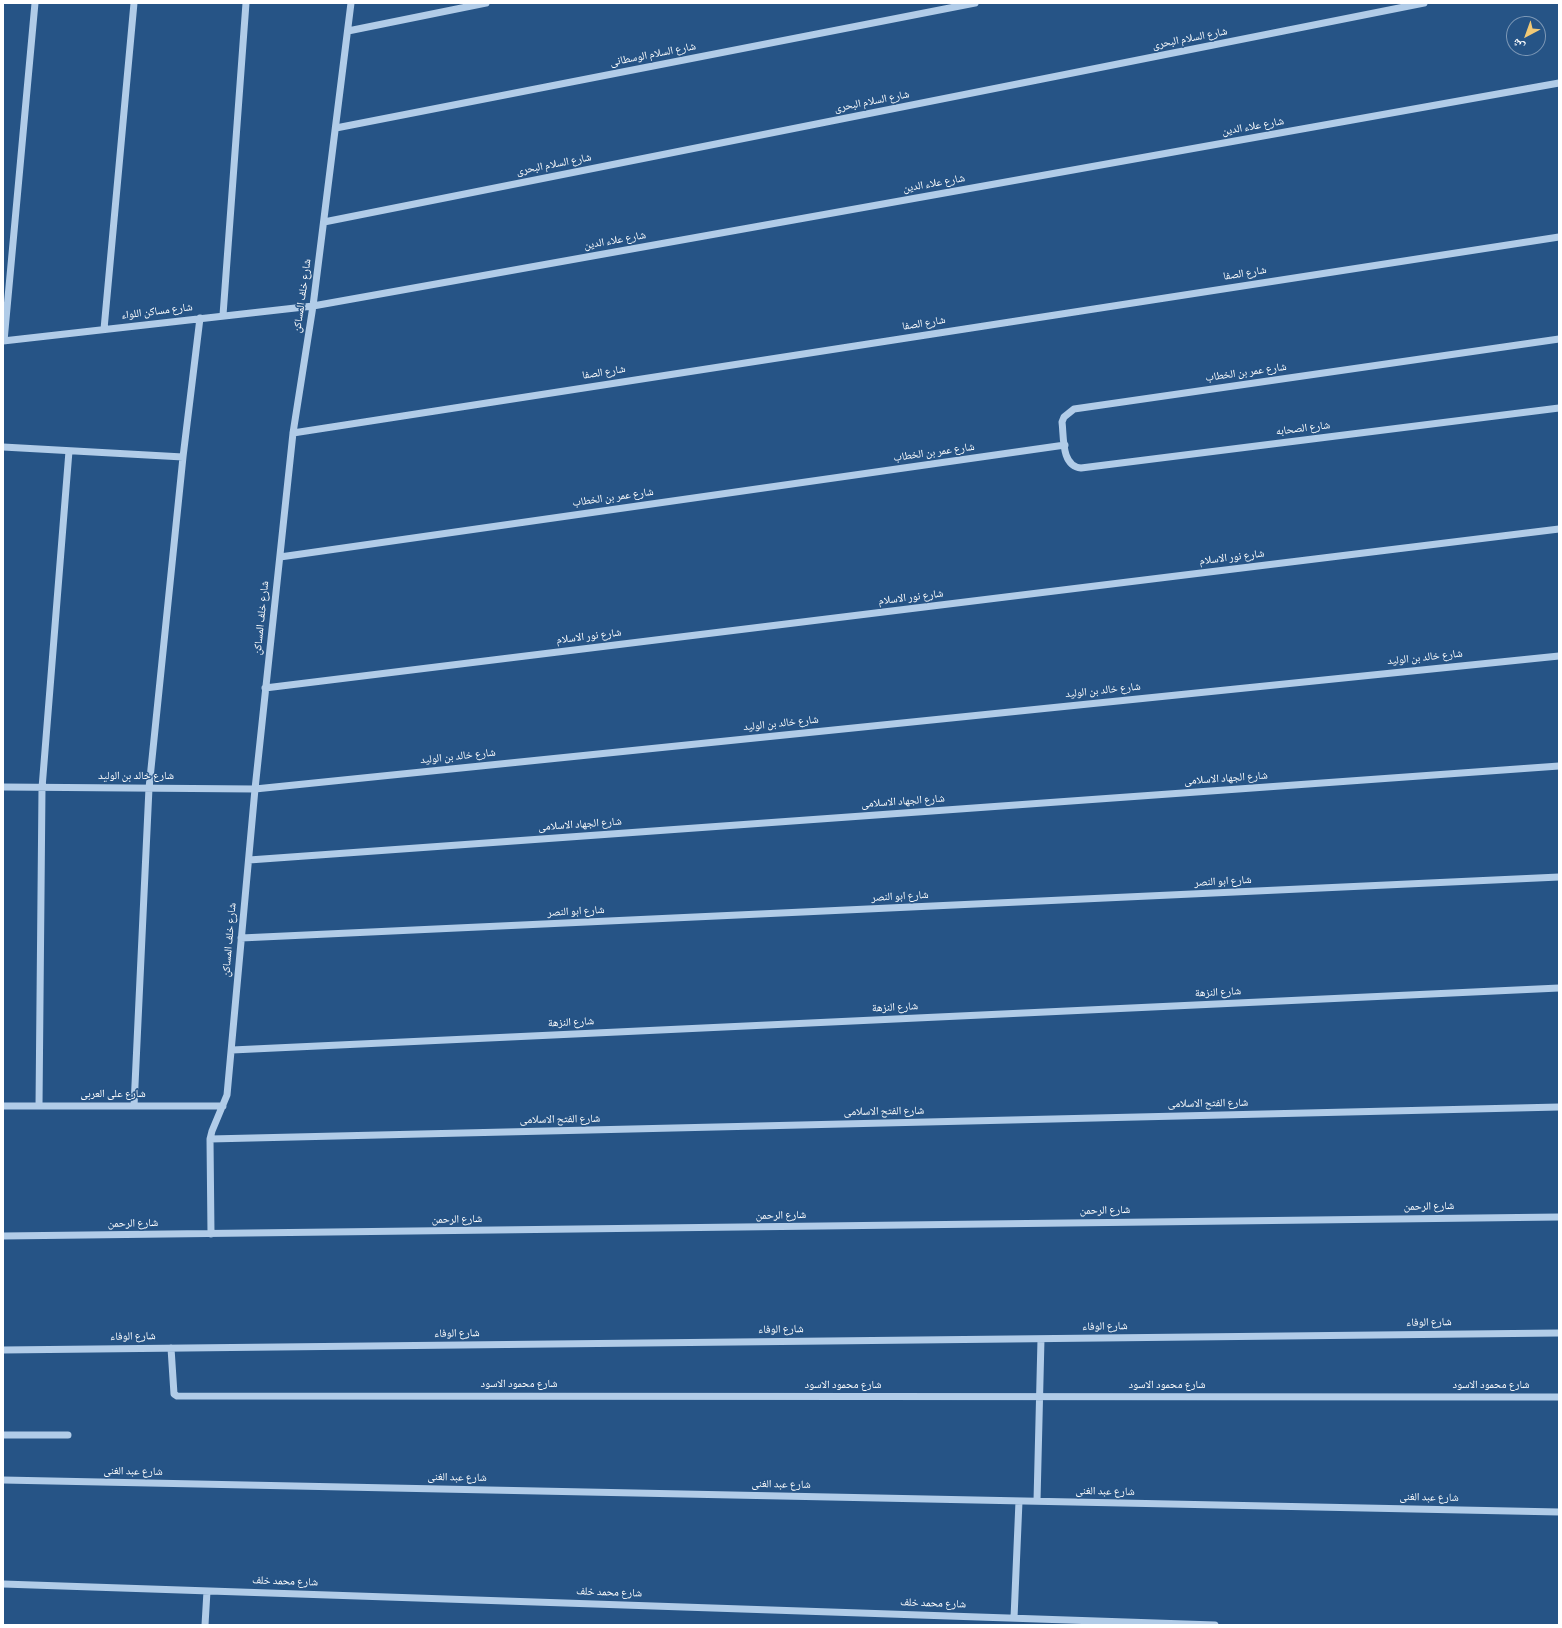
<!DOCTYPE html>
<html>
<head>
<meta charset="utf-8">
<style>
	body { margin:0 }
	#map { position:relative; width:1562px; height:1628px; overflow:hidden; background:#265486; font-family:"Source Sans 3","Noto Naskh Arabic",sans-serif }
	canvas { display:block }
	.frame { position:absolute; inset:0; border:4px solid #fff; pointer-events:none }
	.north { position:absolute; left:1506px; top:16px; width:40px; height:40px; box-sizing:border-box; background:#265486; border:1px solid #7d98b6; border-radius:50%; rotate:221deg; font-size:11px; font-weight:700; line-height:16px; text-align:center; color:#fff }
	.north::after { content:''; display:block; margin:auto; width:14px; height:18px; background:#f1c976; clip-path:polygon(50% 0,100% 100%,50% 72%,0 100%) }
</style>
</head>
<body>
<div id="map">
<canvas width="1562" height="1628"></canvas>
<div class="frame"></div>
<div class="north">ش</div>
</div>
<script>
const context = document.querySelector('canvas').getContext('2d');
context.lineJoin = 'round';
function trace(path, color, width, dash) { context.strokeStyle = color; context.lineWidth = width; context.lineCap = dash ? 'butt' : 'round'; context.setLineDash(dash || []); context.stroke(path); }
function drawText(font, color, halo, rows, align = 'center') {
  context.font = font + ' "Source Sans 3","Noto Naskh Arabic",sans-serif'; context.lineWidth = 3; context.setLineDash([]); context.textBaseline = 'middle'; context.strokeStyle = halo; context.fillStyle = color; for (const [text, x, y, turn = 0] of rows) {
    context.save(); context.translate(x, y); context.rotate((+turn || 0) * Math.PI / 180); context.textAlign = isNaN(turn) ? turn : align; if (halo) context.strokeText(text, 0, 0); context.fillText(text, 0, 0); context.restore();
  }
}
trace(new Path2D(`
	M348 31 486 3
	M336 128 975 3
	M324 222 1424 3
	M223 315 246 3
	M104 329 134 3
	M1559 339 1074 409 1064 417 1062 422C1064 437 1061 466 1081 468L1559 408
	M3 341 313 306 1559 83
	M4 341 35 3
	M293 433 1559 237
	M3 447 183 457
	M280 557 1065 445
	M265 688 1559 529
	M3 787 255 789 1559 656
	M249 860 1559 766
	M241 938 1559 877
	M232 1050 1559 988
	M3 1106H223
	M39 1106 42 788 69 451
	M134 1106 149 788 183 457 200 318
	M210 1139 1559 1107
	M211 1234 210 1139 212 1131 227 1095 255 789 293 433 313 306 351 3
	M3 1236 1559 1217
	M171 1348 174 1394 177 1396 1559 1397
	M3 1350 1559 1333
	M3 1435H68
	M3 1480 1559 1512
	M1037 1501 1041 1339
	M3 1584 1215 1625
	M1014 1618 1019 1501
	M205 1625 207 1591`), '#b1cce8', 7);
drawText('11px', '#fff', '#265486', [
	["شارع السلام البحرى",1190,39,-11],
	["شارع السلام الوسطانى",653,55,-11],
	["شارع السلام البحرى",872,102,-11],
	["شارع علاء الدين",1253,127,-10],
	["شارع السلام البحرى",554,165,-11],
	["شارع علاء الدين",934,184,-10],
	["شارع علاء الدين",615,241,-10],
	["شارع الصفا",1245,274,-9],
	["شارع خلف المساكن",303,296,-82],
	["شارع مساكن اللواء",157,312,-7],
	["شارع الصفا",924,324,-9],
	["شارع الصفا",604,373,-9],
	["شارع عمر بن الخطاب",1246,373,-8],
	["شارع الصحابه",1303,429,-7],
	["شارع عمر بن الخطاب",934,453,-8],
	["شارع عمر بن الخطاب",613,498,-8],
	["شارع نور الاسلام",1232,558,-7],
	["شارع نور الاسلام",911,598,-7],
	["شارع خلف المساكن",262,618,-84],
	["شارع نور الاسلام",589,637,-7],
	["شارع خالد بن الوليد",1425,658,-6],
	["شارع خالد بن الوليد",1103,691,-6],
	["شارع خالد بن الوليد",781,724,-6],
	["شارع خالد بن الوليد",458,757,-6],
	["شارع خالد بن الوليد",136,777],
	["شارع الجهاد الاسلامى",1226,779,-4],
	["شارع الجهاد الاسلامى",903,802,-4],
	["شارع الجهاد الاسلامى",580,825,-4],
	["شارع ابو النصر",1223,882,-3],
	["شارع ابو النصر",900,897,-3],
	["شارع ابو النصر",576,912,-3],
	["شارع خلف المساكن",230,940,-85],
	["شارع النزهة",1218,993,-3],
	["شارع النزهة",895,1008,-3],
	["شارع النزهة",571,1023,-3],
	["شارع على العربى",113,1095],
	["شارع الفتح الاسلامى",1208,1104,-1],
	["شارع الفتح الاسلامى",884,1112,-1],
	["شارع الفتح الاسلامى",560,1120,-1],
	["شارع الرحمن",1429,1207,-1],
	["شارع الرحمن",1105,1211,-1],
	["شارع الرحمن",781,1216,-1],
	["شارع الرحمن",457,1220,-1],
	["شارع الرحمن",133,1224,-1],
	["شارع الوفاء",1429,1323,-1],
	["شارع الوفاء",1105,1327,-1],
	["شارع الوفاء",781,1330,-1],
	["شارع الوفاء",457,1334,-1],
	["شارع الوفاء",133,1337,-1],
	["شارع محمود الاسود",519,1385],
	["شارع محمود الاسود",843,1386],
	["شارع محمود الاسود",1167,1386],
	["شارع محمود الاسود",1491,1386],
	["شارع عبد الغنى",133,1472,1],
	["شارع عبد الغنى",457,1478,1],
	["شارع عبد الغنى",781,1485,1],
	["شارع عبد الغنى",1105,1492,1],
	["شارع عبد الغنى",1429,1498,1],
	["شارع محمد خلف",285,1582,2],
	["شارع محمد خلف",609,1593,2],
	["شارع محمد خلف",933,1604,2]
]);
</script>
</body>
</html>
